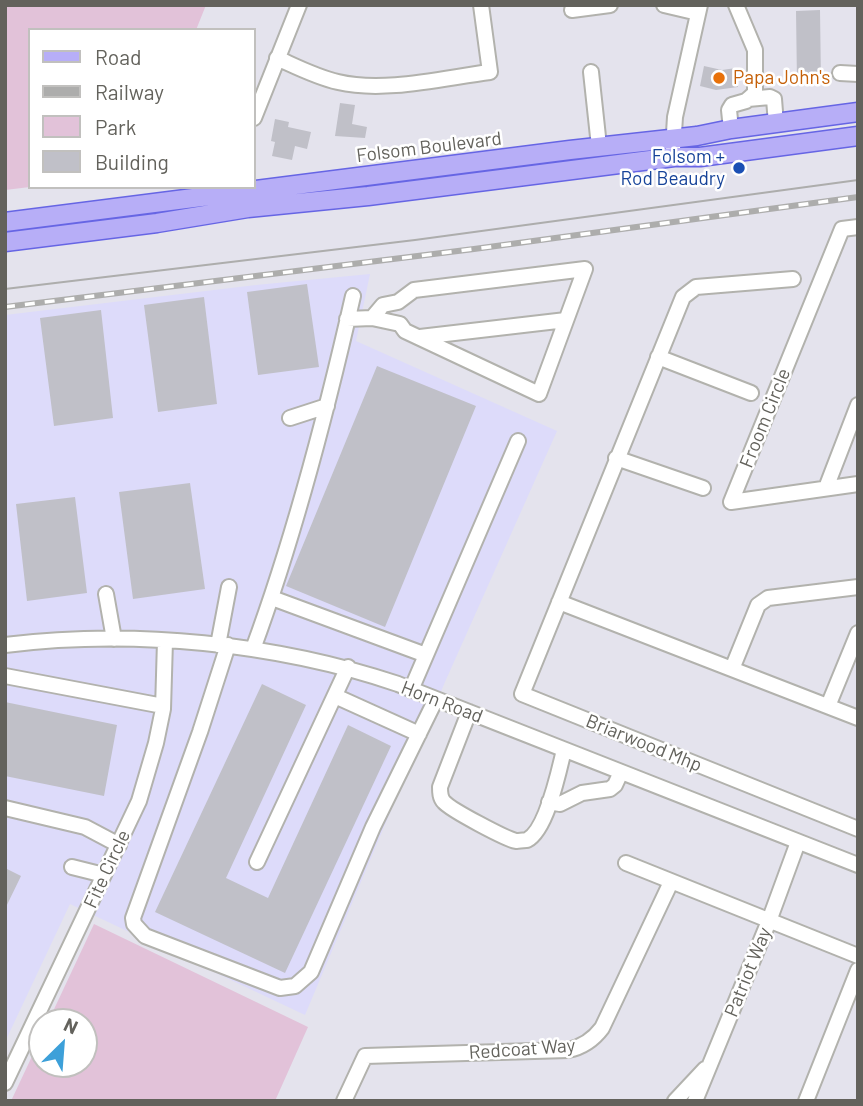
<!DOCTYPE html>
<html>
<head>
<meta charset="utf-8">
<style>
	body { margin:0 }
	#map { position:relative; width:863px; height:1106px; overflow:hidden; background:#e4e3ed; font-family:Barlow,sans-serif }
	canvas { display:block }
	.frame { position:absolute; inset:0; border:7px solid #63625c; pointer-events:none }
	.legend { position:absolute; left:28px; top:28px; width:228px; height:161px; box-sizing:border-box; background:#fff; border:2px solid #c1c0be; margin:0; padding:9px 12px; list-style:none; font-size:21px; color:#63625c }
	.legend li { display:flex; align-items:center; gap:14px; height:35px }
	.legend b { width:35px; border:2px solid #c1c0be }
	.north { position:absolute; left:28px; top:1008px; width:70px; height:70px; box-sizing:border-box; background:#fff; border:2px solid #c1c0be; border-radius:50%; rotate:25deg; font-size:19px; font-weight:700; line-height:28px; text-align:center; color:#63625c }
	.north::after { content:''; display:block; margin:auto; width:24px; height:32px; background:#3da0d9; clip-path:polygon(50% 0,100% 100%,50% 72%,0 100%) }
</style>
</head>
<body>
<div id="map">
<canvas width="863" height="1106"></canvas>
<div class="frame"></div>
<ul class="legend">
<li><b style="height:9px;background:#b7aef7"></b>Road</li>
<li><b style="height:9px;background:#adadac"></b>Railway</li>
<li><b style="height:19px;background:#e2c2d9"></b>Park</li>
<li><b style="height:19px;background:#c0c0c8"></b>Building</li>
</ul>
<div class="north">N</div>
</div>
<script>
const context = document.querySelector('canvas').getContext('2d');
context.lineJoin = 'round';
function fill(path, color) { context.fillStyle = color; context.fill(path, 'evenodd'); }
function trace(path, color, width, dash) { context.strokeStyle = color; context.lineWidth = width; context.lineCap = dash ? 'butt' : 'round'; context.setLineDash(dash || []); context.stroke(path); }
function drawText(font, color, halo, rows, align = 'center') {
  context.font = font + ' Barlow,sans-serif'; context.lineWidth = 5; context.setLineDash([]); context.textBaseline = 'middle'; context.strokeStyle = halo; context.fillStyle = color; for (const [text, x, y, turn = 0] of rows) {
    context.save(); context.translate(x, y); context.rotate((+turn || 0) * Math.PI / 180); context.textAlign = isNaN(turn) ? turn : align; if (halo) context.strokeText(text, 0, 0); context.fillText(text, 0, 0); context.restore();
  }
}
fill(new Path2D(`
	M370 274 356 341 557 431 445 682 305 1015 70 904 5 1042V315L256 285Z`), '#dddbfa');
fill(new Path2D(`
	M5 5H206L196 30H30V187L5 190Z
	M94 924 308 1027 275 1101H11L42 1035V1064H84V1022H48Z`), '#e2c2d9');
fill(new Path2D(`
	M820 10 821 83H797L796 11Z
	M704 66 722 70 736 68 738 87 716 90 700 86Z
	M340 103 355 105 352 124 367 127 365 138 335 136Z
	M275 119 289 122 288 127 311 132 307 149 295 146 292 160 272 156 275 142 271 141Z
	M307 284 319 367 258 375 247 292Z
	M204 297 217 404 158 412 144 305Z
	M101 310 113 418 54 426 40 318Z
	M377 366 476 406 385 627 286 586Z
	M190 483 205 589 133 599 119 492Z
	M75 497 87 593 27 601 16 504Z
	M262 684 306 705 226 878 268 898 348 725 391 746 285 973 155 912Z
	M5 702 117 725 104 796 5 776Z
	M5 868 21 876 5 909Z`), '#c0c0c8');
const minor = new Path2D(`
	M664 5 698 13
	M572 10 610 5
	M277 58C297 67 316 77 338 82 384 93 443 78 490 72L481 5
	M591 72 599 146
	M840 73 858 74
	M748 99 770 97 774 99 776 124
	M254 118 299 5
	M731 129 729 110 732 105 746 101 755 93V50L736 5
	M673 148 675 117 700 5
	M793 279 696 287 683 297 522 694 858 829
	M347 319 372 318 400 324 405 331 539 394 585 269 414 290 398 302 383 305 372 318
	M420 337 566 320
	M658 357 751 393
	M290 418 327 406
	M616 458 703 488
	M826 488 858 405
	M731 502 842 229 858 227
	M731 502 858 484
	M106 594 114 639
	M272 598 426 655
	M559 602 858 718
	M5 645C133 629 276 643 398 684L858 865
	M218 645 229 587
	M228 645 200 732 133 918 134 924 145 936 280 988 295 986 311 972 373 827 436 699
	M253 649C295 535 326 415 353 296
	M732 669 758 605 768 598 858 587
	M5 676 163 706
	M411 690 518 441
	M335 696 419 734
	M828 706 858 633
	M469 712 440 787C440 792 440 798 444 802 451 810 506 839 516 841 518 841 526 840 527 840 547 830 559 770 564 750
	M549 802 560 804 582 793 610 789 615 785 621 772
	M5 808 85 827 119 845
	M257 862 348 667
	M626 863 858 956
	M72 867 104 875
	M5 1083 139 801 156 743 163 709 165 641
	M344 1101 365 1056 568 1050C583 1047 593 1040 602 1028L671 882
	M675 1101 705 1069
	M695 1101 769 921 798 842
	M806 1101 858 970`);
const major = new Path2D(`
	M5 222 570 150 697 136 731 129 858 112
	M5 242 157 223 248 208 368 196 674 157H700L858 136`);
trace(minor, '#b2b2ad', 18);
trace(major, '#6665e4', 21);
trace(minor, '#fff', 14);
trace(major, '#b7aef7', 18);
trace(new Path2D(`
	M5 289 415 240 858 180`), '#adadac', 2);
const rail = new Path2D(`
	M5 307 474 249 858 197`);
trace(rail, '#adadac', 6);
trace(rail, '#fff', 3.5, [10]);
for (const [x, y, r, color] of [
	[719,78,7,"#e8710a"],
	[739,168,7,"#1a4fb4"]
]) { const dot = new Path2D(); dot.arc(x, y, r, 0, 2 * Math.PI); context.fillStyle = color; context.fill(dot); trace(dot, '#fff', 2.5); }
drawText('19px', '#c56008', '#fff', [
	["Papa John's",733,78]
], 'left');
drawText('19px', '#63625c', '#fff', [
	["Folsom Boulevard",429,147,-7],
	["Froom Circle",765,418,-68],
	["Horn Road",442,702,21],
	["Briarwood Mhp",644,743,22],
	["Fite Circle",107,869,-65],
	["Patriot Way",748,972,-68],
	["Redcoat Way",522,1049,-4]
]);
drawText('19px', '#164399', '#fff', [
	["Folsom +",725,157],
	["Rod Beaudry",725,179]
], 'right');
</script>
</body>
</html>
